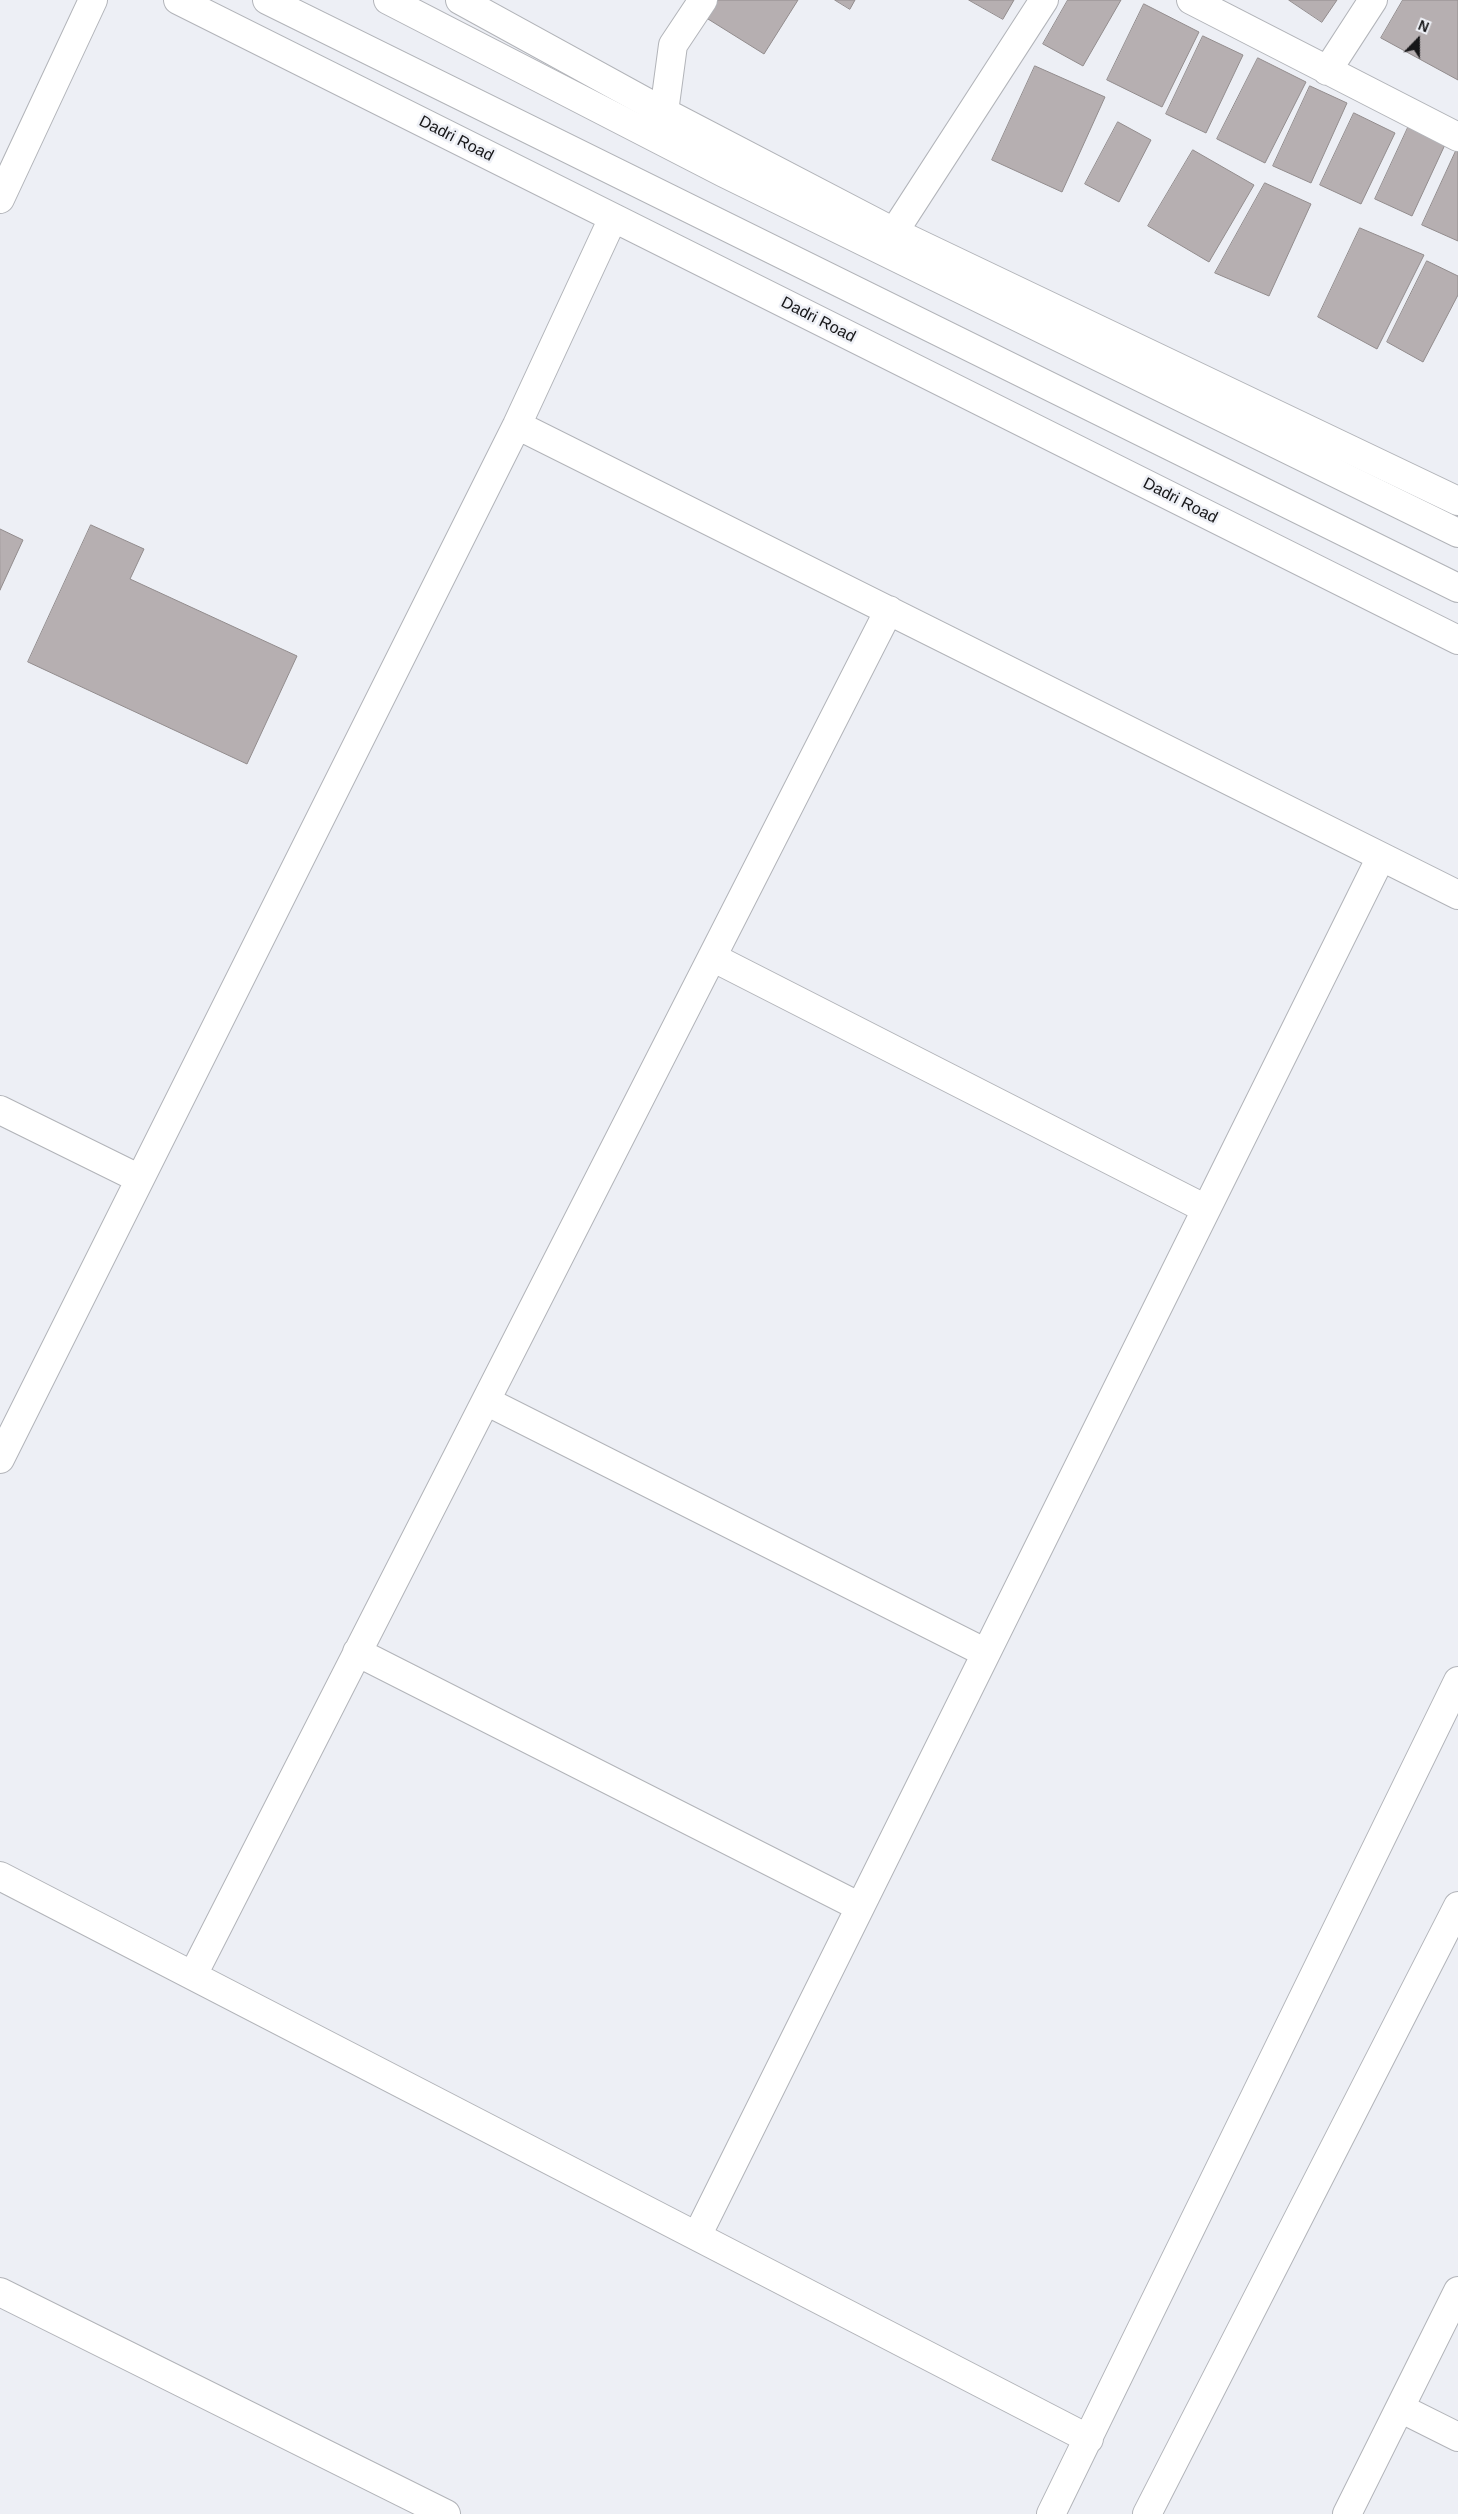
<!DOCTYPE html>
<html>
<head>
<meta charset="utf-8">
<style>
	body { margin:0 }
	#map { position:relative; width:1458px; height:2514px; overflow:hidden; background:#edeff5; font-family:Helvetica,sans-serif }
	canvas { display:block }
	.north { position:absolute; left:1393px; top:15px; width:50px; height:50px; -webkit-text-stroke:4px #edeff5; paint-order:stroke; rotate:22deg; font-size:14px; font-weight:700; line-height:20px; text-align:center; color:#161618 }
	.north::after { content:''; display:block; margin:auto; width:18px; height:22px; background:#161618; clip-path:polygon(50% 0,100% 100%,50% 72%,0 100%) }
</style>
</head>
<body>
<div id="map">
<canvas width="1458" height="2514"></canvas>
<div class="north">N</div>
</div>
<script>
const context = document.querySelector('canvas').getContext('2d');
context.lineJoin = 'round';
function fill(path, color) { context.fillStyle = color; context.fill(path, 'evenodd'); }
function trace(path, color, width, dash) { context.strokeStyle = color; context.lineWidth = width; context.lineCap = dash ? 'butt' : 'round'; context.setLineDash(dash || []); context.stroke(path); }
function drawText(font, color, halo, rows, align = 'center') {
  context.font = font + ' Helvetica,sans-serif'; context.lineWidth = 5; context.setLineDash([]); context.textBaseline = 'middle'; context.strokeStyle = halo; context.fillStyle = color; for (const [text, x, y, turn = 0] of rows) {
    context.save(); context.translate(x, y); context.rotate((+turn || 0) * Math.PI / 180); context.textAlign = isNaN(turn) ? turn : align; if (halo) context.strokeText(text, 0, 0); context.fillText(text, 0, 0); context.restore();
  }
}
const building = new Path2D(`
	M709 0H798L764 54 700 14Z
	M835 0H855L850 9Z
	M969 0H1014L1003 19Z
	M1068 0H1121L1083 66 1043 44Z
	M1289 0H1337L1322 22Z
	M1403 0H1458V80L1381 38Z
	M1144 4 1199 32 1162 107 1107 80Z
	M1203 36 1243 55 1206 133 1166 114Z
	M1258 58 1306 82 1265 163 1217 139Z
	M1035 66 1105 97 1062 192 992 160Z
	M1310 86 1347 103 1311 183 1273 166Z
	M1354 113 1395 133 1361 204 1320 185Z
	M1412 119 1449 136 1412 216 1375 199Z
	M1118 122 1151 140 1119 202 1085 184Z
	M1458 146V241L1422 225Z
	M1193 150 1254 185 1209 262 1148 226Z
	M1265 183 1311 204 1269 296 1215 273Z
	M1360 228 1424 255 1377 349 1318 317Z
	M1427 261 1458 276V295L1423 362 1387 342Z
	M91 525 144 549 130 579 297 656 247 764 28 662Z
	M0 529 23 540 0 590Z`);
fill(building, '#b6afb1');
trace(building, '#928c8d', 1);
const minor = new Path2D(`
	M178 0 1458 640
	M460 0 664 112 894 232 1458 501
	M1191 0 1458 137
	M1327 71 1373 0
	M664 112 673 45 703 0
	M0 199 93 0
	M894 232 1044 0
	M517 425 1458 895
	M712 957 1206 1209
	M0 1110 140 1179
	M486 1401 986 1653
	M0 1459 517 425 613 218
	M357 1652 860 1907
	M0 1876 1089 2439
	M193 1975 889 610
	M697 2236 1381 857
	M0 2292 446 2514
	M1400 2408 1458 2437
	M1051 2514 1458 1681
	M1147 2514 1458 1906
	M1347 2514 1458 2291`);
const major = new Path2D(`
	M267 0 1458 588
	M388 0 724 173 1458 533`);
trace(minor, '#b2b4b9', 30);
trace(major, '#b2b4b9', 30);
trace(minor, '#fff', 28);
trace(major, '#fff', 28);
drawText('16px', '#161618', '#edeff5', [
	["Dadri Road",456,139,27],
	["Dadri Road",818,320,27],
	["Dadri Road",1180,501,27]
]);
</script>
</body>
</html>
